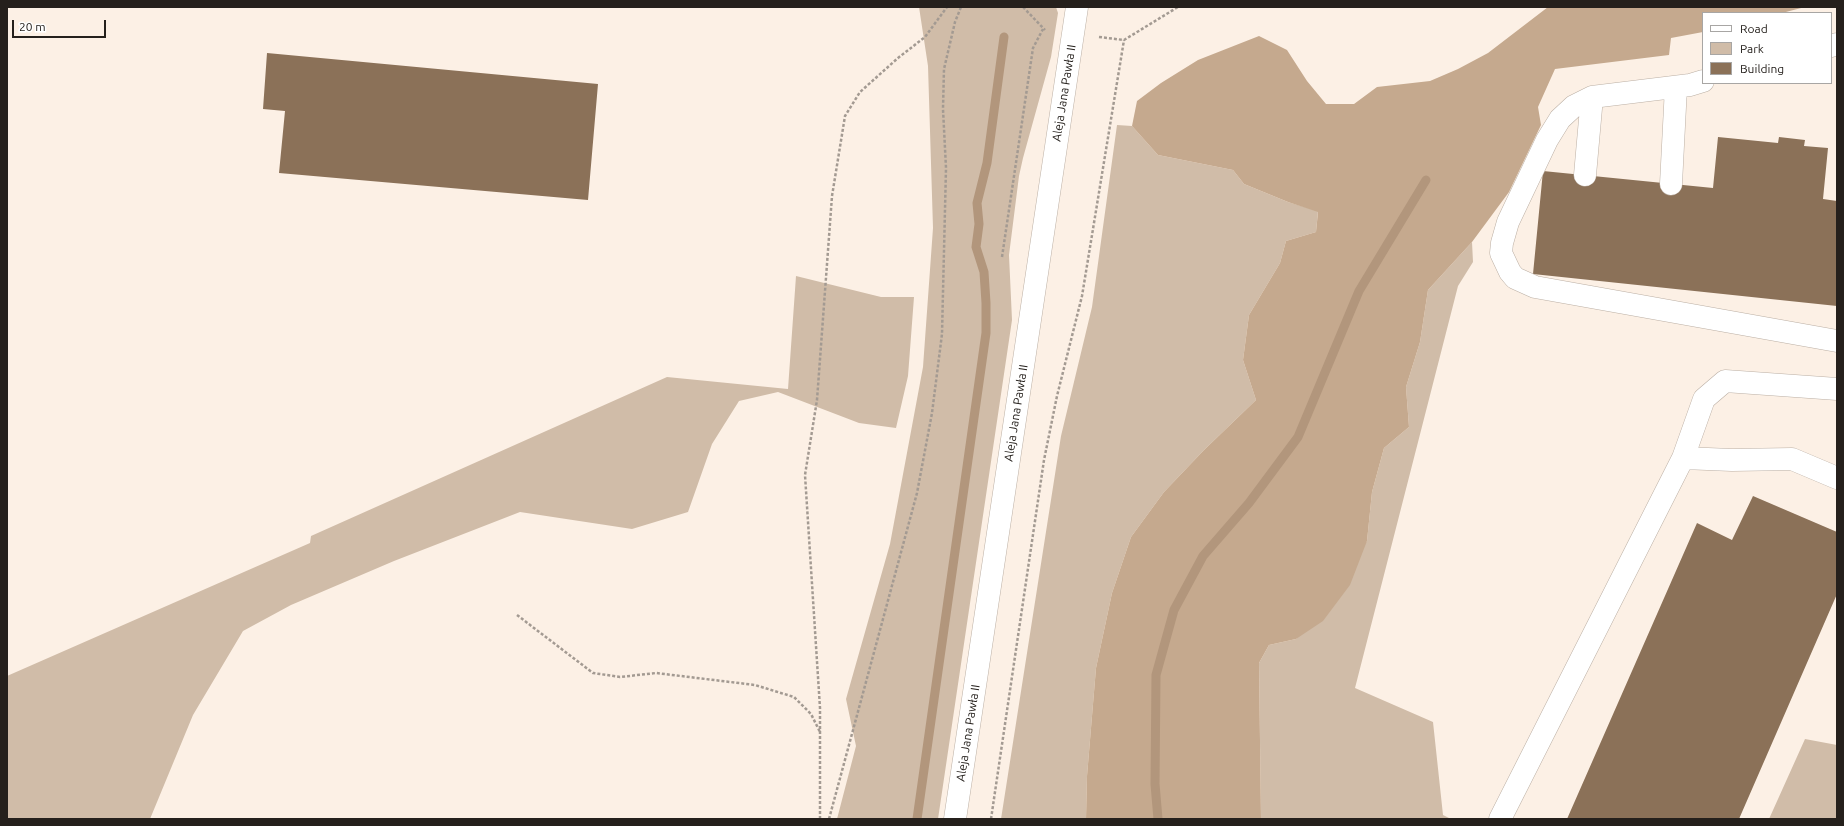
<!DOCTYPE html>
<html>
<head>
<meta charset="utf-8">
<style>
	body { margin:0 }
	#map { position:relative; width:1844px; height:826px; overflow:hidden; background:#fcf0e5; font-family:Ubuntu,sans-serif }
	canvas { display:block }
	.frame { position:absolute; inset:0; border:8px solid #25201c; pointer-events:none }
	.legend { position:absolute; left:1702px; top:12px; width:130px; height:72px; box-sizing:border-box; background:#fff; border:1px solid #a8a6a4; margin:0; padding:5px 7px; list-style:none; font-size:12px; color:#25201c }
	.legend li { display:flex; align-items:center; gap:8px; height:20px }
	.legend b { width:20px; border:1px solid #a8a6a4 }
	.scale { position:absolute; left:12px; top:20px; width:94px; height:18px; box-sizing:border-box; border:2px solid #25201c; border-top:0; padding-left:5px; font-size:12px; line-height:14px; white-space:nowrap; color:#25201c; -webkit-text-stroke:3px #fff; paint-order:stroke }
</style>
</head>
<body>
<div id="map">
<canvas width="1844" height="826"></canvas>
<div class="frame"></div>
<ul class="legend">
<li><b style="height:5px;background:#fff"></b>Road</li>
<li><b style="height:11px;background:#d0bca8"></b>Park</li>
<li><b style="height:11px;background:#8b7158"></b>Building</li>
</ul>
<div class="scale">20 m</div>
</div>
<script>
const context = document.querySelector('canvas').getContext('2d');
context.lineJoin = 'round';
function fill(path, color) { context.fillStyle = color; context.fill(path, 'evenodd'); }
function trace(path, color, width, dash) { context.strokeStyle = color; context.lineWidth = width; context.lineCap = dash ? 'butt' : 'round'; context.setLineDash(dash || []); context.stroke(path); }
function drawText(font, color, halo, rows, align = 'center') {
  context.font = font + ' Ubuntu,sans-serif'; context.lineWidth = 3.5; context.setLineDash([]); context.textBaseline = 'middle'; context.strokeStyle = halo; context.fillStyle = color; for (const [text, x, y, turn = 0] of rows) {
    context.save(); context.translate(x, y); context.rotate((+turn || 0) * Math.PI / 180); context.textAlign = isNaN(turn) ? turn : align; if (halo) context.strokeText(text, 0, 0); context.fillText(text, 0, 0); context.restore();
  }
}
fill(new Path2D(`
	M919 7H1056L1058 13 1051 57 1023 158 1019 176 1009 255 1012 320 938 819H837L856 746 846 699 890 544 923 367 933 228 928 66Z
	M1117 125 1132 126 1158 155 1233 170 1244 184 1288 202 1318 211 1316 232 1286 241 1280 263 1249 315 1243 360 1256 400 1204 450 1164 492 1131 537 1112 593 1096 668 1087 776 1086 819H1001L1061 436 1092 307Z
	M1472 242 1473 262 1458 286 1355 688 1433 722 1443 815 1451 819H1261L1259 663 1269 645 1296 639 1367 541 1372 492 1384 448 1409 427 1406 387 1420 342 1428 290Z
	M796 276 881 297H914L908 376 896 428 859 423 778 392 739 401 712 444 688 512 632 529 520 512 394 561 291 605 243 631 193 715 150 819H7V676L310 543 311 536 667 377 788 389Z
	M1805 739 1837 745V819H1769Z`), '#d0bca8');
fill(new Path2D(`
	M1548 7H1805L1782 13H1703V32L1671 38 1669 55 1555 69 1538 107 1541 125 1509 192 1472 242 1428 290 1420 342 1406 387 1409 427 1384 448 1372 492 1367 541 1350 585 1323 621 1296 639 1269 645 1259 663 1261 819H1086L1087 776 1096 668 1112 593 1131 537 1164 492 1204 450 1256 400 1243 360 1249 315 1280 263 1286 241 1316 232 1318 212 1288 202 1244 184 1233 170 1158 155 1132 126 1137 101 1161 83 1198 60 1259 36 1287 50 1307 81 1326 104H1354L1377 87 1430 81 1458 69 1488 53Z`), '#c5a98e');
trace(new Path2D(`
	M917 819 986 333V303L984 272 976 247 979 224 977 203 987 163 1004 37
	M1158 819 1155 784 1156 675 1174 610 1203 556 1249 503 1298 437 1359 291 1426 180`), '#b2967c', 9);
fill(new Path2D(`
	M267 53 598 84 588 200 279 173 285 111 263 109Z
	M1718 137 1778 143 1779 137 1805 140 1804 146 1828 148 1823 199 1837 201V306L1533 274 1543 171 1713 188Z
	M1753 496 1837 532V594L1739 819H1567L1697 523 1732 540Z`), '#8b7158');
const minor = new Path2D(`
	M1831 46 1837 44
	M1703 81 1690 85 1592 97 1574 106 1560 119 1547 140 1508 222 1502 243 1501 253 1510 272 1515 278 1535 287 1837 341
	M1585 175 1592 97
	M1671 184 1676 87
	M1683 458 1732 460 1792 459 1837 478
	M955 819 1077 7
	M1500 819 1683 458 1704 399 1725 381 1837 389`);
trace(minor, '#bbafa4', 23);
trace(new Path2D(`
	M1023 7 1045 30
	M1099 37 1124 40 1178 7
	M1002 257 1033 48 1043 29
	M517 615 593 673 620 677 656 673 755 685 794 697 811 714 820 732
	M820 819V708L805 475 817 400 832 196 845 116 860 92 898 58 925 37 947 7
	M829 819 917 493 932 413 942 334 946 168 943 109 944 69 955 22 961 7
	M991 819 1044 460 1057 396 1082 296 1124 40`), '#a39a92', 2.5, [3, 2]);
trace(minor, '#fff', 22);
drawText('12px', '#25201c', '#fff', [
	["Aleja Jana Pawła II",1064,93,-81],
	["Aleja Jana Pawła II",1016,413,-81],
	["Aleja Jana Pawła II",968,733,-81]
]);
</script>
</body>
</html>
